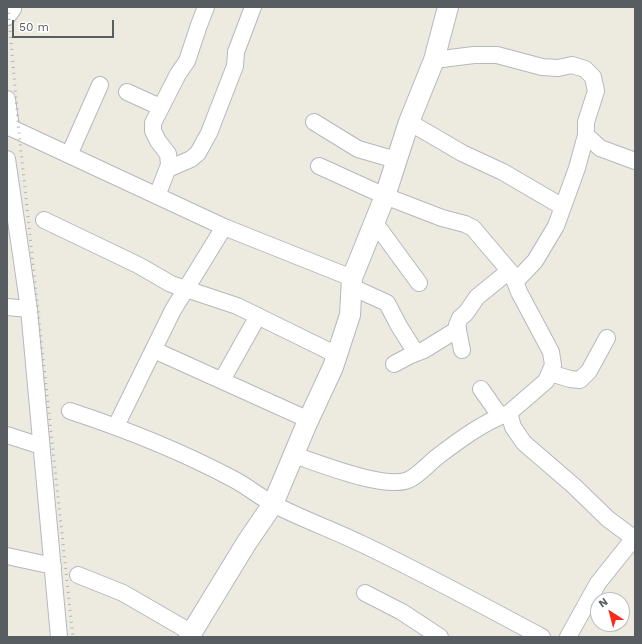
<!DOCTYPE html>
<html>
<head>
<meta charset="utf-8">
<style>
	body { margin:0 }
	#map { position:relative; width:642px; height:644px; overflow:hidden; background:#edeadf; font-family:"Work Sans",sans-serif }
	canvas { display:block }
	.frame { position:absolute; inset:0; border:8px solid #585d62; pointer-events:none }
	.north { position:absolute; left:590px; top:592px; width:40px; height:40px; box-sizing:border-box; background:#fff; border:1px solid #bcbec0; border-radius:50%; rotate:324deg; font-size:11px; font-weight:700; line-height:16px; text-align:center; color:#585d62 }
	.north::after { content:''; display:block; margin:auto; width:14px; height:18px; background:#fa2a19; clip-path:polygon(50% 0,100% 100%,50% 72%,0 100%) }
	.scale { position:absolute; left:12px; top:20px; width:102px; height:18px; box-sizing:border-box; border:2px solid #585d62; border-top:0; padding-left:5px; font-size:12px; line-height:14px; white-space:nowrap; color:#585d62; -webkit-text-stroke:3px #fff; paint-order:stroke }
</style>
</head>
<body>
<div id="map">
<canvas width="642" height="644"></canvas>
<div class="frame"></div>
<div class="north">N</div>
<div class="scale">50 m</div>
</div>
<script>
const context = document.querySelector('canvas').getContext('2d');
context.lineJoin = 'round';
function trace(path, color, width, dash) { context.strokeStyle = color; context.lineWidth = width; context.lineCap = dash ? 'butt' : 'round'; context.setLineDash(dash || []); context.stroke(path); }
const minor = new Path2D(`
	M7 17 13 9V7
	M434 60 474 55H497L542 67 558 68 572 65 585 69 593 77 596 91 586 122V135L600 148 635 161
	M127 92 160 107
	M7 99 11 128
	M314 122 358 149 396 160
	M409 122 462 153 503 172 563 207
	M7 126 224 227 352 278
	M69 155 100 85
	M7 159 29 309 59 637
	M319 166 385 196 442 218 465 224 473 228 512 274 519 292 551 352 553 365 546 381 509 413 513 427 524 443 574 486 608 519 635 539
	M168 169 191 159 198 153 209 133 235 66 236 52 253 7
	M157 196 169 165 168 154 158 141 153 131V123L178 74 187 61 199 25 206 7
	M44 220 138 265 171 284 237 306 337 355
	M375 223 419 283
	M515 282 535 261 556 226 577 168 586 135
	M352 287 387 303 399 326 416 353
	M7 307 29 309
	M154 350 309 420
	M462 350 457 325 460 318 466 313 477 297 509 271
	M394 364 411 355 424 350 458 329
	M550 373 570 379 580 380 589 371 607 338
	M222 380 258 316
	M481 389 500 416
	M70 411C128 430 181 451 235 480 248 487 260 497 273 504 302 519 333 530 362 544 423 573 482 605 542 637
	M116 426 173 310 224 227
	M7 435 41 446
	M294 455C318 463 385 490 408 480 418 476 428 464 437 457 458 441 483 422 509 413
	M7 556 53 566
	M78 575 123 593 192 633
	M365 593 402 612 440 637
	M568 637 598 583 634 538`);
const tertiary = new Path2D(`
	M189 637 247 542 273 504 307 423 333 367 350 315 352 278 385 196 409 122 434 60 448 7`);
trace(minor, '#b5b8be', 18);
trace(tertiary, '#b5b8be', 22);
trace(minor, '#fff', 16);
trace(tertiary, '#fff', 20);
trace(new Path2D(`
	M8 7 19 133 73 637`), '#b2b3b3', 3, [1, 5]);
</script>
</body>
</html>
